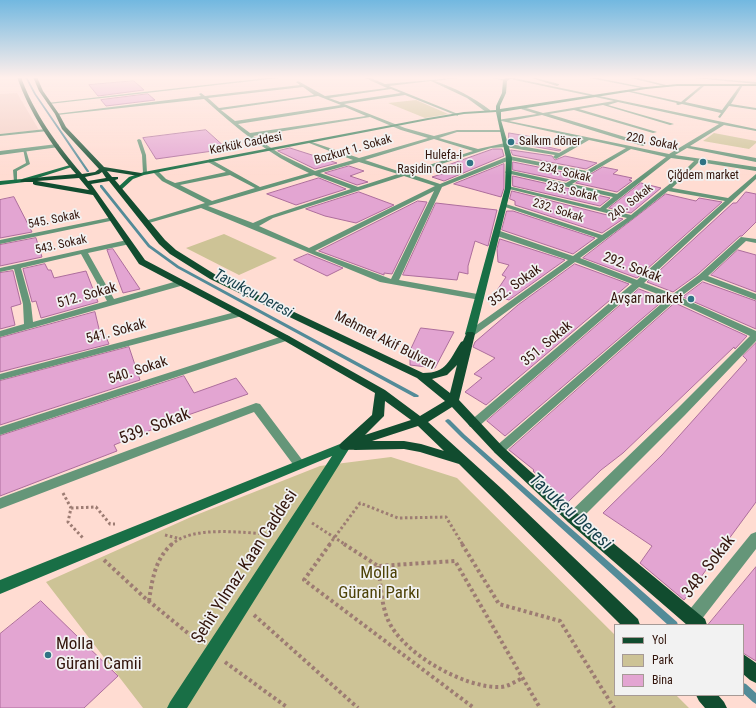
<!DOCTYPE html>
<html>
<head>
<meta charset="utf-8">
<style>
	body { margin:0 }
	#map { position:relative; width:756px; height:708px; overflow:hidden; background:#ffdcd2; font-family:"Roboto Condensed",sans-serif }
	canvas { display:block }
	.legend { position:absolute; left:614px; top:624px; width:130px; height:72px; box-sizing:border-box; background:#f2f2f2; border:1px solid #a69a96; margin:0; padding:5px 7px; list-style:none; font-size:12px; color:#33150c }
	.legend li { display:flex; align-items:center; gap:8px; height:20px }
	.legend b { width:20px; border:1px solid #a69a96 }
</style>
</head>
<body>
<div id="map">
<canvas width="756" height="708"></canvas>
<ul class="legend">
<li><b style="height:5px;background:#114c2f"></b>Yol</li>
<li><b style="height:11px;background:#cdc396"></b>Park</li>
<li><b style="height:11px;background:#e3a5d2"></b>Bina</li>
</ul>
</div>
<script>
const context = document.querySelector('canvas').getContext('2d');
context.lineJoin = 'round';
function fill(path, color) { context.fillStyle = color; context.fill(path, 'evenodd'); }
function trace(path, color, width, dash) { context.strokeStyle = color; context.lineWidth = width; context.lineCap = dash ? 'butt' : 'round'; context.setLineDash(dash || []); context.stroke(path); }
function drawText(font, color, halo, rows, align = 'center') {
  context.font = font + ' "Roboto Condensed",sans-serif'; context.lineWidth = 3.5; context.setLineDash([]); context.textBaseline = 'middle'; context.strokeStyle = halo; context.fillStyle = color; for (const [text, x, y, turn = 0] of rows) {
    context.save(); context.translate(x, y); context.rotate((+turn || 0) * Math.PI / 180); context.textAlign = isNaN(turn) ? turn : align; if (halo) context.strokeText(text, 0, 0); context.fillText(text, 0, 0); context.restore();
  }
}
fill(new Path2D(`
	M17 93 39 130 0 134V94Z`), '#f2ccc1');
fill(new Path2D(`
	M416 100 448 114H449L425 118 388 103Z
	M714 133 756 141V143L749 149 703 141Z
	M224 234 277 258 239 275 186 248Z
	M391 457 457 478 615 635V695H676L689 708H143L46 582 191 517 320 466Z`), '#cdc396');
fill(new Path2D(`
	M25 77H27L36 94 89 171V172H87L34 94Z
	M100 185H102L150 245 179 266 418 395 419 396 418 397H414L177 268 148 247 100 187Z
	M448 419 450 420 465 435 677 622 678 625H668L461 437 445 421 446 420Z
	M743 683 746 684 756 693V704L753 702 743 693Z`), '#538b98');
const building = new Path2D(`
	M134 81 144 90 98 96 89 85Z
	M148 94 155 100 106 106 101 100Z
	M206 130 227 149 156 159 143 138Z
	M509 133 539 138 536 140 541 141 535 144 561 150 559 151 509 142Z
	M290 148 337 163 315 169 278 151Z
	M493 149H502L504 156 444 181 432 177 455 170 443 167Z
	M511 150 552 156 555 160 565 156 597 163 586 169 513 155Z
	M513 162 578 175 566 181 513 170Z
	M504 164V188L501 197 454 184Z
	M349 166 364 171 350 176 368 182 357 185 325 173Z
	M603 167 618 170 613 174 632 178 629 180 632 181 617 192 576 183Z
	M513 176 610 198 600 206 513 186Z
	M319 178 346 189 296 205 267 194Z
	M641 183 661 188 631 213 609 208Z
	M512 191 623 219 602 233 515 205V201L510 199Z
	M359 192 394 205 356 223 325 216 306 209Z
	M746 192 756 194V222L742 236H740L698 274 673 292 647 282 733 203H736Z
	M666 194 696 201 699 198 722 202 637 278 583 258Z
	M14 197 32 232 0 238V200Z
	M418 201 427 202 392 274 384 273V275L319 251Z
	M436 203 497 210 488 246 475 241 468 266V274L459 272 457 280 403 275Z
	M507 211H513L595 238 573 254 502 230Z
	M36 238 42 257 0 266V245Z
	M500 239 565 260 509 300 494 295 506 277 502 275 509 265 498 262 497 249Z
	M113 249 140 289 123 293 107 250Z
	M738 250 756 255V292L711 275Z
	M308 254 343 268 327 276 294 260Z
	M45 264 48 270H51L54 278 86 271 98 302 41 318 36 301 32 302 23 269Z
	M575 264 629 284 486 405 465 392 482 378 474 374 495 358 473 347 475 342 518 305Z
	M13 271 21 304 11 307 15 325 0 329V273Z
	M703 282 756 301V329L683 297Z
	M639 289 665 299 505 436 487 421Z
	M675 303 747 336 735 349 734 347 623 453 601 470 568 502 533 471 534 470 509 450Z
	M95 312 100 333 104 332 109 344 0 372V338Z
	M421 328 454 332 435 368 410 365V351Z
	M756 343V502L684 600 640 563 652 546 603 513 662 455 747 360 743 356Z
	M129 347 140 380 0 425V381Z
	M184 376 194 393 236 378 248 394 188 415 114 445 117 451 0 496V436Z
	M756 567V661L743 653V625H708Z
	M41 601 118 676 84 708H0V634Z`);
fill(building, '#e3a5d2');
trace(building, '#ad6d9c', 1);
trace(new Path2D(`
	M63 493 71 508 68 522 83 538
	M71 508 96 507 110 524H115
	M312 523 346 545
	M165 535 181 539
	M171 545C192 525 243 533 270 534
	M329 545 360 503 398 518 446 517 463 545`), '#9d7c73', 3, [2.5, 2.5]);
trace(new Path2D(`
	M330 544 304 580 474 708
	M344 544 378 566 455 561 540 708
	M462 544 499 604 560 621 614 708
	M104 560 145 598 200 643
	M378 566C381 584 381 604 388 620 403 654 464 688 500 687 508 687 516 681 523 678
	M149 601C152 580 155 559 172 544
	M254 615 358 708
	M225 662 288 708`), '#9d7c73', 4, [3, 3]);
fill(new Path2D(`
	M532 77 559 84V85L557 86 528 77Z
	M139 139 141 140 146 155 147 173 145 174 143 173 142 155 137 140Z
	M23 149 26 150 30 164 17 171V181L14 182 13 170 26 163Z`), '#659679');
fill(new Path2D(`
	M275 77H288L49 104 47 103Z
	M363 77H368L385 84 465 77 435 81C455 88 473 97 490 110V112H486L467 98 431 81 389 86 458 114V116L405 95 344 104 405 128 434 136 457 130H504L502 132H457L439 138 478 149 505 143 559 153 584 139 497 120 537 114 521 109 523 107 543 113 614 101 510 79 509 77 756 129V131L724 125 690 146 756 158V162L687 148 675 155 756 167V171L699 162 672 188 728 198 756 174V179L644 283 673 294 699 275 741 237 756 239V243L746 241 708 276 756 294V300L703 280 680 297 756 331V341L685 415 578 522 573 524 568 522 566 518 568 514 677 409 750 336 675 301 503 453 499 454 495 453 493 450 495 447 668 298 639 287 478 427H470L468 424 470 421 632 284 575 262 473 336H467L465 334 467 332 568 260 494 235V231H500L573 256 598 238 502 206V204H506L602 235 627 218 505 188 508 186 600 208 613 197 506 173 505 172 508 170 566 183 582 174 510 160 442 187 399 280 483 295 484 297 483 299 480 300 380 282 201 208 149 223H145V221L205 203 162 181 154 173V171H158L166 179 175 183 226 172 208 162 207 161 210 159 260 187 309 173C269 155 236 128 204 99L57 115 55 114 201 96 199 94 201 93 205 96 300 85 296 82 298 81 325 96 387 88ZM303 87 314 95 219 108 208 98ZM391 89 401 93 340 102 329 98ZM318 96 341 105 235 121 221 110ZM618 102 719 124 669 154 509 121 542 115 643 146 646 144 645 143 549 114 574 110 653 133 657 132 579 109 603 105 670 125 674 124 608 105ZM345 107 366 116 250 133 238 124ZM370 117 401 130 428 138 359 158 309 141V143L353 160 315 171 282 155 253 136ZM434 139 473 151 404 173 365 160ZM589 140 626 148 586 171 509 156 440 184 410 174 491 148 505 147 555 155 553 157 556 159ZM631 149 666 157 617 194 572 184ZM671 158 694 161 677 178 631 215 606 209ZM359 162 398 174 358 187 320 173ZM230 175 255 188 212 201 180 185ZM314 175 351 189 269 216 253 223 208 206ZM404 176 435 186 309 248 259 226 273 218ZM434 191 391 279 315 251ZM668 191 725 201 637 280 580 258 634 218Z
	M489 77 507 80 505 81Z
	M584 77H593L648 88 646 89Z
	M626 77H634L670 86 668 87Z
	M693 77 756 82V84L695 78Z
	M703 84 704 86 685 102 722 110 741 84 743 85 731 104 756 108V110L729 106 720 118 718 117 721 113 682 104 678 105 676 104 677 103 625 91 627 90 681 102Z
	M46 129 48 131 0 136V134Z
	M57 144 59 145V147L0 155V151Z
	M113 217 115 218V220L0 244V240Z
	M127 240 131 242 130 244 88 253 114 299 181 280 185 283 184 285 0 337V331L24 324 23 304 14 269 0 272V268ZM81 254 107 301 33 322 31 304 21 268Z
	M239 311 242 312 244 314 242 316 0 380V374Z
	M286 335 289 336 291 338 289 340 0 435V427Z
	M256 403 260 404 303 461 305 464 303 467 299 469 295 467 254 412 0 509V498Z
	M756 532V549L698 624H686L684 619 686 614 751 534Z`), '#659679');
fill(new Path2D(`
	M506 77 512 78 507 81 506 93 500 106V109L646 87 677 84H756V86H677L646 89 501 112V120L512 158 511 188 475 334 470 337 465 334 505 188 506 158 496 112 464 114 428 120 144 175 133 179 121 190 116 189 129 177 144 172 428 118 464 112 496 110V106L502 93 503 80Z
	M70 165 75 166 25 182 0 185V181L22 179Z
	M345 442 349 443 351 446 349 449 187 708H167L170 702 332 456 0 594V580Z`), '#196f46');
fill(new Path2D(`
	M17 77H21C33 112 58 146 82 174L95 172 99 169 62 129 55 114 39 91 33 77H37L43 91 59 114 66 127 104 167 141 173 142 174 139 176 107 171 112 177H118V179L115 180 165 240 176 250 216 275 423 373C447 373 449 360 461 342L463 341 467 332H473L475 334 459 400 503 447 578 514 705 619 707 625H687L568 522 495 453 452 407 428 422 502 489 638 619 640 625H621L459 464 420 452 404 449 355 450C350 449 346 451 341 449L339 446 341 443 372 415 375 393 283 340 139 264 93 195 35 185 33 184V182H21L20 181 23 179 76 174C52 146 29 112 17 77ZM102 172 106 178 88 181 85 177 99 174ZM79 178 89 190 37 181ZM109 181 159 244 170 254 210 279 417 378 445 401 420 416 385 390 289 336 145 260 91 184ZM457 365 450 393 432 379 447 375ZM385 401 411 420 365 435 384 416ZM418 426 444 451 421 444 404 441H372Z
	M743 654 756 663V683L750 680 743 674Z
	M696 695H718L724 702 727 708H705L699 701Z`), '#114c2f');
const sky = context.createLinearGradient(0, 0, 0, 176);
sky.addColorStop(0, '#72b8e0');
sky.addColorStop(0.44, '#ffefeb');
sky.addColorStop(1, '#ffefeb00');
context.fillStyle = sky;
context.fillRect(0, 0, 756, 176);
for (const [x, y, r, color] of [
	[511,142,4,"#307384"],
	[703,162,4,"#307384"],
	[470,163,4,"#307384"],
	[691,299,4,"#307384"],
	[48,655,4,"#307384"]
]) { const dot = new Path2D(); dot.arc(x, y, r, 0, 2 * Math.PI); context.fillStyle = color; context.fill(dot); trace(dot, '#f2f2f2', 1.5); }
drawText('12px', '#33150c', '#f2f2f2', [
	["Salkım döner",519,142],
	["Hulefa-i",462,156,"right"],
	["Raşidin Camii",462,170,"right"],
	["Çiğdem market",703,176,"center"]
], 'left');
drawText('12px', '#33150c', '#f2f2f2', [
	["220. Sokak",652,142,11],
	["Kerkük Caddesi",246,144,-11],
	["Bozkurt 1. Sokak",353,150,-16],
	["234. Sokak",565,173,13],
	["233. Sokak",572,192,13],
	["240. Sokak",631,203,-38],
	["232. Sokak",558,211,18],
	["545. Sokak",54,220,-11],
	["543. Sokak",61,245,-12]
]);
drawText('14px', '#33150c', '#f2f2f2', [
	["292. Sokak",632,268,21],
	["352. Sokak",515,286,-36],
	["512. Sokak",87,296,-16],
	["541. Sokak",116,332,-15],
	["Mehmet Akif Bulvarı",385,341,27],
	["351. Sokak",547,344,-40],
	["540. Sokak",138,371,-18]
]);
drawText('14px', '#33150c', '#f2f2f2', [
	["Avşar market",683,299]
], 'right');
drawText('italic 15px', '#143e49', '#f2f2f2', [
	["Tavukçu Deresi",253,294,28]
]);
drawText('17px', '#33150c', '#f2f2f2', [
	["539. Sokak",155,427,-21],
	["Şehit Yılmaz Kaan Caddesi",245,567,-57],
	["348. Sokak",709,567,-52]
]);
drawText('17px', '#4d4207', '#f2f2f2', [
	["Molla",379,574],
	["Gürani Parkı",379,594]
]);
drawText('17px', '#33150c', '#f2f2f2', [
	["Molla",56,645],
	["Gürani Camii",56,665]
], 'left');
drawText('italic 18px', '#143e49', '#f2f2f2', [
	["Tavukçu Deresi",570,512,42]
]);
</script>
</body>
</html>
